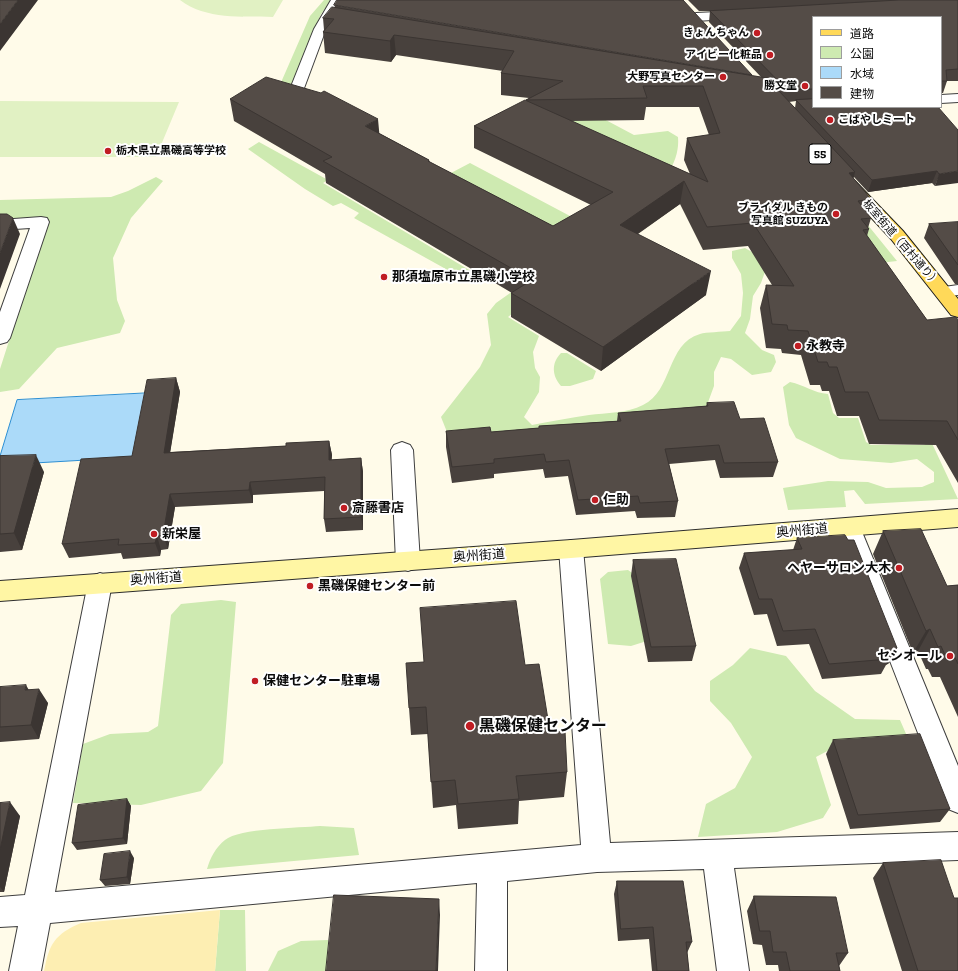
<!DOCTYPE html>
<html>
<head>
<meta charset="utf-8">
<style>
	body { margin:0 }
	#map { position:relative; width:958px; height:971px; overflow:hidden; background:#fffbe9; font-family:"Zilla Slab","Noto Sans JP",serif }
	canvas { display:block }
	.legend { position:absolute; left:812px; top:16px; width:130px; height:92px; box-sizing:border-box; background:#fff; border:1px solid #9d9d9d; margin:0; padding:5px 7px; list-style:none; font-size:12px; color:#0b0b0b }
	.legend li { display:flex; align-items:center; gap:8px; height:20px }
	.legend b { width:20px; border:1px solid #9d9d9d }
</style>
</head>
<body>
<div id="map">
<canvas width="958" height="971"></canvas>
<ul class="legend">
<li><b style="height:5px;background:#ffd959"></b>道路</li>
<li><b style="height:11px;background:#ceeab1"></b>公園</li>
<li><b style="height:11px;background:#abdaf9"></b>水域</li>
<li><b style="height:11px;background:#544c47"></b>建物</li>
</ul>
</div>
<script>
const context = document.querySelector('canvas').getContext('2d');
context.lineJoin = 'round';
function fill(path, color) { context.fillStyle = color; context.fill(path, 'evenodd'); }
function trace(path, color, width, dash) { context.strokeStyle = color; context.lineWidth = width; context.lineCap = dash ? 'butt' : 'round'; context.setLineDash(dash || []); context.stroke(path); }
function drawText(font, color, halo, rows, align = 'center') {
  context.font = font + ' "Zilla Slab","Noto Sans JP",serif'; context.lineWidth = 4; context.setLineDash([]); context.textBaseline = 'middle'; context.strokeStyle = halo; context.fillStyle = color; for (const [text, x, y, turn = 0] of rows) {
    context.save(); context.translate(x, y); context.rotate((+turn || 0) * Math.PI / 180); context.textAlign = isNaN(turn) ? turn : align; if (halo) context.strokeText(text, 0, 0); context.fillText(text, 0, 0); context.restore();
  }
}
fill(new Path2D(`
	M324 0H332L321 14 288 96 279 87 310 16Z
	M536 104 602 118 634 135 668 131 678 137C679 149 676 159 670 170Z
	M259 142 328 180 323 183 481 277 471 283 354 218 359 213 341 203 333 206 305 189 248 149Z
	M470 163 570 216 574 219 550 236 488 192 451 173Z
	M156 177 163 181 131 218 113 258 117 300 125 321 120 333 57 348 19 389 0 392V369L46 225V218L0 220V200L111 197 128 191Z
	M867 224 897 261 862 265 855 226Z
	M745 248 759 256 767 266 761 283 753 296 750 319 745 333 762 350 774 355 776 362 771 372 752 375 731 359 721 357 714 372V386L703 416 472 442 447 432 441 417 480 367 491 345 487 314 496 303 513 291 530 299 508 317 539 336 533 352 535 368 540 377 539 392 524 417 532 425C551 421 570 418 589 415 606 413 627 413 643 405 673 391 666 344 700 334 706 332 722 332 730 331L741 316 743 293 741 274 732 258V251Z
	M887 347 958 499 865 504 854 490 844 491 846 507 788 510 783 488 828 481 868 482 886 488 922 487 934 482V472L917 459 891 463 840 459 796 438 789 425 783 387 790 382C804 385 814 393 828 394L833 413 839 418H858L866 442 871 445H925L904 400Z
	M561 353H567L596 371 593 379 570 386H561C552 376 551 363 561 353Z
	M628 570 645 582 650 640 631 646 608 644 600 579 608 572Z
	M221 600 236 602 223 763 201 791 141 805 73 803 83 744 110 734 148 732 158 726 171 615 181 604Z
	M750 648 786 656 815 691 855 719 900 720 910 743 835 747 816 757 831 805 823 818 777 832 698 837 706 804 735 788 752 757 731 723 710 701V681L733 665Z
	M320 826 354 828 359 855 207 869C210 858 216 847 225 840 239 828 300 828 320 826Z
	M220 910H245L246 971H215Z
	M328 940V971H268L278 951 301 941Z`), '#ceeab1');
fill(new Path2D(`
	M220 910 215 971H44C49 944 55 934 81 923Z`), '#fdeeb2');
fill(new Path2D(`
	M180 0H283L273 17C242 16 206 20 180 0Z
	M0 101 179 102 156 157H0Z`), '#e1f1c3');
const water = new Path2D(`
	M151 393 138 457 0 465V456L17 400Z`);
fill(water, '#abdaf9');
trace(water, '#2e8fd3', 1);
const street = new Path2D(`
	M331 0H343L326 29 300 99 298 102H288L286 99 314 29Z
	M739 11 745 15 743 18 696 21 690 17 696 13Z
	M958 94V102L941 103V95Z
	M41 217 47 218 49 222 10 338 7 342 0 344V312L30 228 0 230V220Z
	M958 285V295L943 297 937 296 934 292 937 288Z
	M402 442 410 445 413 450 420 562 416 568 408 571 400 568 396 562 391 450 394 445Z
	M849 518 857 521 860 527 958 766V813L948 809 944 800 838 527 841 521Z
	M571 540 579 543 583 549 610 843 958 832V860L734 868 749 971H717L704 869 597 872 507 881V971H475L477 883 50 923 41 971H9L18 926 0 927V897L25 895 88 583 92 576 100 573 108 576 112 583 55 892 581 845 559 549 563 543Z`);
const secondary = new Path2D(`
	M958 509V527L571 558 0 601V581L571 540Z`);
const primary = new Path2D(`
	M848 178 854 180 903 231 958 299V317L951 315 891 239 842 186 840 183 842 180Z`);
trace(street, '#3e3e3e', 2);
trace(secondary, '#2d2d2d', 2);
trace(primary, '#1c1c1c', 2);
fill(street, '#fff');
fill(secondary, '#fff6a4');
fill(primary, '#ffd959');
fill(new Path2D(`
	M688 0H958V81H947L943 93H941V17H813V107L958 130 935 186 932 183 868 192 854 177 853 178 871 199 867 212 871 218 868 228 869 229 867 236 927 320H958V483L936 445 869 444 859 416H837L829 391H822L820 385H810L801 355 782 353 781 349 766 348 760 308 766 285H772L748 246 703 250 680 204 638 234 706 295 601 371 511 317V293H512L326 183 325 174 234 121 230 99 379 133 429 160 430 162 553 226 591 205 474 148V126L526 101V100L529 98 501 95V73L503 71 396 55 391 62 325 53 323 32 324 30 323 18 335 7 334 5 752 75V76L761 77 709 22 710 11H699ZM796 101 795 108 789 102ZM646 107H699L709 135 687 138 684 160 690 174 571 121 644 120Z
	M958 222V284H955L924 238 929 224Z
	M176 378 180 392 170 452 286 446 329 441 332 455 331 460 361 458 363 472V530L326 532 324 519V491L253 495V503L175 507 168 549 161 550 160 556 123 559 121 553 69 558 62 544 132 456Z
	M707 403 740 419 778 462 773 477 720 478 715 460 669 464 678 501 675 517 637 518 635 511 576 515 568 476 545 478 543 469 494 474V478L452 483 446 447V431L491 432 539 428V426L617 421 618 413 706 406Z
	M0 456 44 472 22 550 0 552Z
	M883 531 947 586 958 585V717L940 677H932L928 669H926L918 651 913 653 873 554Z
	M797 538 897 648 889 663 886 665 881 674 822 679 809 644 777 646 767 614 754 615 739 568 744 553 793 550Z
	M633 560 696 646 692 661 648 662 631 576Z
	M424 662 525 665 550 732 567 772 564 797 519 801 518 824 458 829 456 805 433 808 428 734 411 735 409 708Z
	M0 687 29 690 48 703 39 739 0 742Z
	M833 740 950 809 940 822 850 829 826 754Z
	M127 799 131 806 127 844 77 850 72 843Z
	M0 803 20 816 4 892H0Z
	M134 858 130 884 105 886 100 880Z
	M883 863 954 898 958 971H902L873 878Z
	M617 881 692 942 687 953 689 971H652L649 939 618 941 614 894Z
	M754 896 848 953 839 966 840 971H779L778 965H766L762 945 753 944 747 911Z`), '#48413d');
fill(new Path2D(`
	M18 0H38L0 51V24Z
	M394 35 396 55 391 62 390 41Z
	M378 119 380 141 365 126Z
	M937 171 932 183 868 192 872 180Z
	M958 171V183L935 186 939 174Z
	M855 172 849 195V173Z
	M684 181 680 204 617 248 620 225Z
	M13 218 20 234 0 289V253Z
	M711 271 706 295 601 371 603 347Z
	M176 378 180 392 168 466 164 453Z
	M329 441 332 455 331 474 329 460Z
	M36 455 44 472 22 550 14 533Z
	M361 458 363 472V530L361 517Z
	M250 482 253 495V503L249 490Z
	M170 494 175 507 168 549 163 535Z
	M157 536 161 550 160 556 155 543Z
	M930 629 918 651 913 653 926 631Z
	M897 648 889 663 886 665 889 659 887 653Z
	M26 685 34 699 25 690Z
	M39 689 48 703 39 739 31 725Z
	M127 799 131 806 127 844 123 838Z
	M10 802 20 816 4 892 0 887V850Z
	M130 851 134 858 130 884 127 877Z
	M439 899 440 915 438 971H436Z`), '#3b3532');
const building = new Path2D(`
	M0 0H18L0 24Z
	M337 0H683L752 75 334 5Z
	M899 0H958V69L946 70 947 81H941V17H813V89L787 90 710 11Z
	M332 7 767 78 775 90 779 91 855 172 849 173 871 199 858 201 871 218 861 219 869 229 863 230 927 320 956 317 958 320V440L947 421 879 420 868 392H845L837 367H829L827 362H818L808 331 788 330 787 325 772 324 766 285 794 286 753 223 707 227 684 181 620 225 711 271 603 347 511 293 532 280 323 161 332 157 230 99 266 77 321 93 324 91 378 119 365 126 429 160 428 161 553 226 613 192 474 126 525 100 708 182 687 138 720 133 703 86H643L647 98 526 100 563 81 501 73 514 51 394 35 390 41 323 32 334 19 323 18Z
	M813 99V107H938L958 130V171L939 174 937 171 872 180 796 100Z
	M0 214H7L13 218 0 253Z
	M958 222V265L929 224Z
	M176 378 164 453 286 446V443L329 441V460L361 458V517L324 519 325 477 250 482 249 490 170 494 163 535 157 536 155 543 118 545 119 539 62 544 81 459 132 456 147 380Z
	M734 402 740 419 764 418 778 462 724 463 719 445 665 449 678 501 640 503 638 496 578 500 569 460 546 462 544 454 494 459V463L452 467 446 431 490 427 491 432 539 428V426L621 421 618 413 708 406 707 403Z
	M36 455 14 533 0 534V456Z
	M921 529 947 586 958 585V664L954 655H945L941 646 938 647 930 629 926 631 883 531Z
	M845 535 848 540H854L897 648 887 653 889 659 829 664 815 629 783 631 772 599H759L744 553 802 549 797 538Z
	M676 559 696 646 651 647 633 560Z
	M516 601 525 665 539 664 550 732 565 731 567 772 516 776 519 799 458 804 455 780 431 782 426 707 409 708 406 663 424 662 420 608Z
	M26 685 25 690 39 689 31 725 0 727V687Z
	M920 734 950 809 858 815 833 740Z
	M127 799 123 838 72 843 78 805Z
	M10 802 0 850V803Z
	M130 851 127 877 100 880 104 854Z
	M941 860 954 898H958V971H918L883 863Z
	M617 881H683L692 942H686L689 971H657L653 927 621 929Z
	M334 895 439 899 436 971H326Z
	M754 896 836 897 848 953H836L840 971H790L786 952H773L770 931H760Z`);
fill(building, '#544c47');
trace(building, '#3b3532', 1);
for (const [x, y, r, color] of [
	[757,33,4,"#c01d23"],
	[770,55,4,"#c01d23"],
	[723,77,4,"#c01d23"],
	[805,86,4,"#c01d23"],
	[830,120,4,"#c01d23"],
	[108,151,4,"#c01d23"],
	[836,214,4,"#c01d23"],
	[384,277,4,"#c01d23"],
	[798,346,4,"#c01d23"],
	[595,500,4,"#c01d23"],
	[344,508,4,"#c01d23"],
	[154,534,4,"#c01d23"],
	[899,568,4,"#c01d23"],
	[310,586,4,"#c01d23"],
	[950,656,4,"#c01d23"],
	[255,681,4,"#c01d23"],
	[470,726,5,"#c01d23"]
]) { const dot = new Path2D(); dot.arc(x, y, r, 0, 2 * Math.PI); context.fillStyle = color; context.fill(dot); trace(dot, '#fff', 1.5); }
drawText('bold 11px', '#0b0b0b', '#fff', [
	["きょんちゃん",749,33],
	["アイビー化粧品",762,55],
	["大野写真センター",715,77],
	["勝文堂",797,86],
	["こばやしミート",838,120,"left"],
	["栃木県立黒磯高等学校",116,151,"left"],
	["ブライダル きもの",828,208],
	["写真館 SUZUYA",828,221]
], 'right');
drawText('11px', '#0b0b0b', '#fff', [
	["板室街道（百村通り）",901,243,49]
]);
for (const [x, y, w] of [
	[820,154,22]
]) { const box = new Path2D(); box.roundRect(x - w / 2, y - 10, w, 20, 3); context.fillStyle = '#fff'; context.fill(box); trace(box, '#0b0b0b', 1); }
drawText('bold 12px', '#0b0b0b', null, [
	["55",820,154]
]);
drawText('bold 13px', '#0b0b0b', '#fff', [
	["那須塩原市立黒磯小学校",392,277],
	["永教寺",806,346],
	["仁助",603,500],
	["斎藤書店",352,508],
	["新栄屋",162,534],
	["ヘヤーサロン大木",891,568,"right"],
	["黒磯保健センター前",318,586],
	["セシオール",942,656,"right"],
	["保健センター駐車場",263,681]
], 'left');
drawText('13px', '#0b0b0b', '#fff', [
	["奥州街道",802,531,-5],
	["奥州街道",479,556,-4],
	["奥州街道",156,579,-4]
]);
drawText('bold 16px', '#0b0b0b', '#fff', [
	["黒磯保健センター",479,726]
], 'left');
</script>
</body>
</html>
